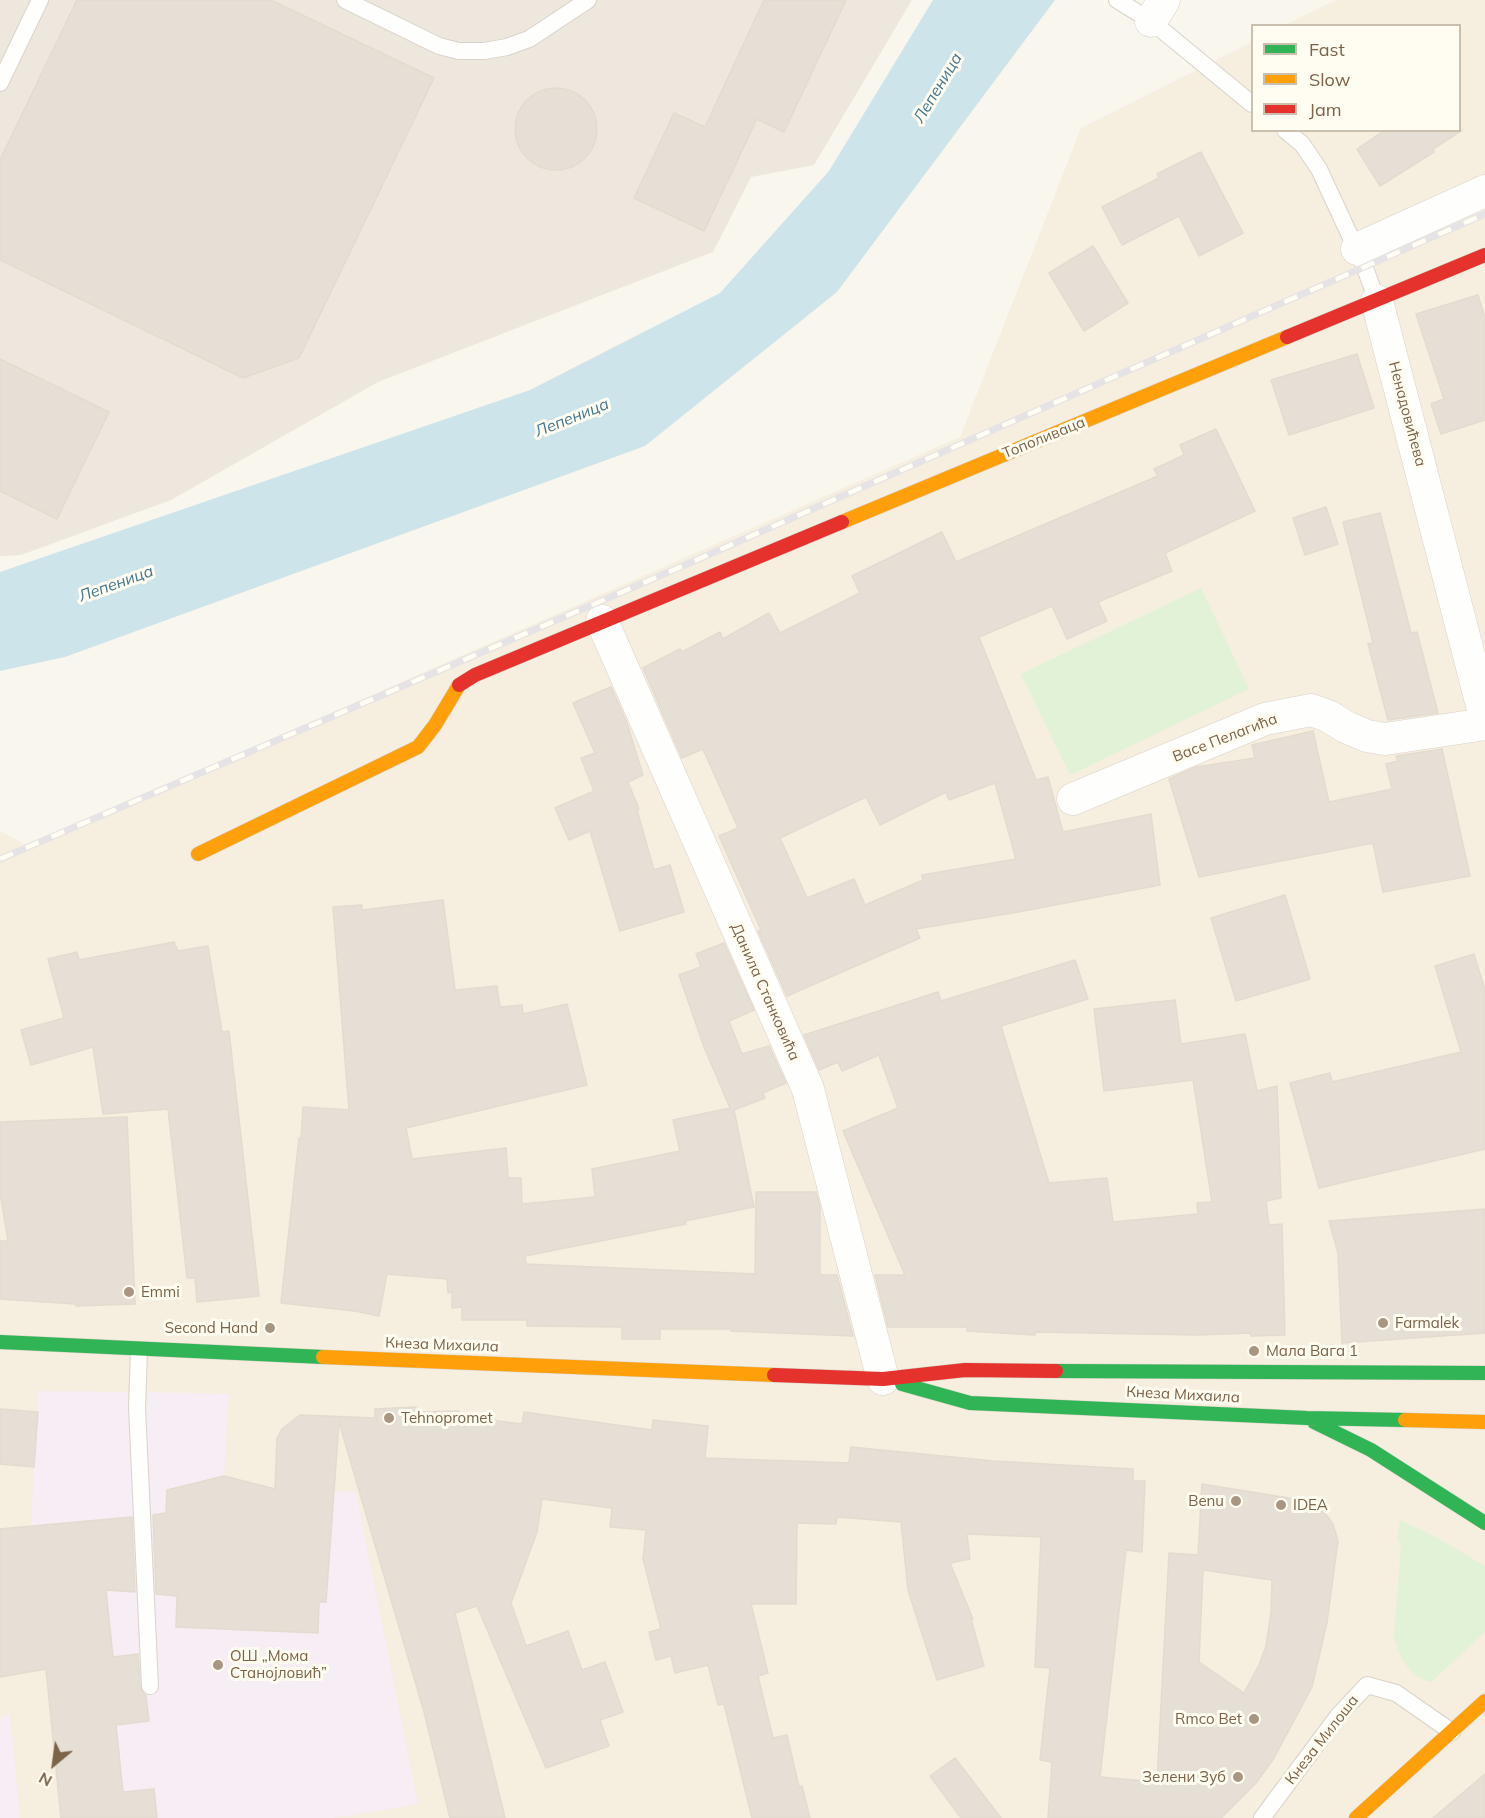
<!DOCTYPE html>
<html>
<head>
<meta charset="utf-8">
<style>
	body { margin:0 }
	#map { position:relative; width:1485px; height:1818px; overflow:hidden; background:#f9f6ee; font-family:Mulish,sans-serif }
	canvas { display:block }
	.legend { position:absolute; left:1251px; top:24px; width:210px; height:108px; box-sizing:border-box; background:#fffcf1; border:2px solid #cbbfae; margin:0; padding:8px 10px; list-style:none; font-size:18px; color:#7c6349 }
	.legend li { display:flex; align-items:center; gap:12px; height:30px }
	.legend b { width:30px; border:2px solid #cbbfae }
	.north { position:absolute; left:24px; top:1734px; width:60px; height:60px; -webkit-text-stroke:4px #fffcf1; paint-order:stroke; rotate:209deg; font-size:16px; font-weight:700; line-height:24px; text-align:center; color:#7c6349 }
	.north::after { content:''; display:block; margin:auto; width:21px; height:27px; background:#7c6349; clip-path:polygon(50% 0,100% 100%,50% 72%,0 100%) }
</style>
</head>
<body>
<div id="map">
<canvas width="1485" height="1818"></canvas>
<ul class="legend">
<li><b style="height:8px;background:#30b455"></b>Fast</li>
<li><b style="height:8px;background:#ff9f0a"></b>Slow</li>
<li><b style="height:8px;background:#e5322d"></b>Jam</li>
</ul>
<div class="north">N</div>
</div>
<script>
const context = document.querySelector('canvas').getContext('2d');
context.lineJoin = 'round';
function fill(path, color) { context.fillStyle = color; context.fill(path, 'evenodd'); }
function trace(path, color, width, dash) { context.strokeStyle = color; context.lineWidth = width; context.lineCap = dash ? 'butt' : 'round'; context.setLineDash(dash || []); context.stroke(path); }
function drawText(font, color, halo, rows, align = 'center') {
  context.font = font + ' Mulish,sans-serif'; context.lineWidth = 6; context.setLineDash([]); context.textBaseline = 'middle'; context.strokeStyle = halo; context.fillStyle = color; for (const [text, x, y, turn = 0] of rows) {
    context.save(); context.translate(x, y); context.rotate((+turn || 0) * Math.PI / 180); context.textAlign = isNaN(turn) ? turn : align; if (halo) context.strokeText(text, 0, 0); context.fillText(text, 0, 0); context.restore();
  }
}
fill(new Path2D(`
	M1336 0H1485V1818H0V831L28 846 960 437 1081 128 1252 42V130H1460V26L1285 25Z`), '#f6eede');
fill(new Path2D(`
	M0 0H912L814 165 751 177 713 252 378 382 171 500 21 555 0 556Z`), '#ede7de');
fill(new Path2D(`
	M38 1391 128 1392V1408H147L148 1392 229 1394 224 1476 275 1489 356 1492 418 1804 333 1818H61L31 1526Z
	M10 1713 20 1818H0V1719Z`), '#f7edf5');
fill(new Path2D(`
	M1201 588 1249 689 1070 775 1021 674Z
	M1400 1520 1436 1537 1485 1566V1632L1431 1682C1409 1676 1398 1656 1394 1635L1401 1548 1397 1538Z`), '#e2f2d7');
fill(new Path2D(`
	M933 0H1055L837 292 645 446 65 657 0 671V572L530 390 720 293 829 171Z`), '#cee4eb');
const building = new Path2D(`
	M77 0H271L434 78 299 358 243 378 0 260V160Z
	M764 0H846L784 132 757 119 704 231 634 198 674 113 705 127Z
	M515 129a41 41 0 1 1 82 0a41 41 0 1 1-82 0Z
	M1385 130H1462L1433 149 1434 152 1380 186 1357 149Z
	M1201 152 1243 233 1199 256 1179 216 1122 245 1102 207 1159 178 1157 174Z
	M1093 246 1128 303 1084 331 1049 273Z
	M1478 295 1485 318V420L1441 434 1431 404 1444 399 1416 314Z
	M1357 354 1374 408 1289 435 1271 380Z
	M0 359 109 412 57 519 0 491Z
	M1216 429 1255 511 1165 553 1172 571 1098 602 1107 621 1067 639 1052 606 979 637 1036 780 1048 777 1063 832 1151 814 1160 885 1018 912 916 929 920 938 787 996 758 931 761 930 719 836 738 828 703 749 682 758 643 668 680 649 682 652 720 632 723 639 769 613 780 633 860 593 852 576 942 532 956 562 1158 476 1154 469 1184 455 1180 445ZM995 783 1016 859 922 875 923 880 865 905 854 879 807 898 780 838 866 797 880 825 946 792 949 800Z
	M1326 507 1338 544 1305 555 1293 518Z
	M1380 513 1411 633 1417 632 1438 713 1388 720 1368 644 1373 643 1343 522Z
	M611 687 627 723 643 775 628 782 639 809 637 810 654 870 670 865 684 912 620 931 590 831 569 840 555 808 594 791 581 758 595 753 573 703Z
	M1313 731 1329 802 1392 789 1386 764 1398 761 1396 756 1442 749 1470 876 1383 892 1373 843 1199 877 1169 779 1196 767 1255 758 1252 745Z
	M1285 895 1310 979 1236 1001 1211 918Z
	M443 900 455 990 497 986 500 1007 522 1005 523 1014 567 1004 587 1085 406 1128 412 1159 506 1148 508 1178H521L522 1204 595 1197 592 1169 680 1151 673 1120 730 1108 704 1047 679 975 701 967 696 954 724 943 754 1010 729 1021 742 1054 769 1046 786 1083 763 1093 765 1098 734 1110 754 1207 685 1221 686 1224 525 1256 526 1264 755 1274 756 1192H816L820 1207V1275H837L853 1336 731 1331 730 1329H660V1339H622V1327L527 1326V1320H462V1307L452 1308V1292L448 1293 447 1279 387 1274 379 1316 355 1311 281 1303 299 1138H301L303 1107 349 1110 333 907 362 905V910Z
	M174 942 178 951 208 946 222 1032 229 1031 259 1296 197 1302 195 1278H187L168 1109 103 1114 93 1047 31 1065 21 1030 64 1018 48 959 77 952 79 960Z
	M1474 954 1485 990V1149L1319 1188 1290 1083 1330 1073 1332 1082 1461 1052 1435 966Z
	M1075 960 1088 999 1001 1026 1049 1183 1107 1178 1113 1222 1198 1214 1197 1203 1212 1202 1193 1080 1104 1091 1094 1009 1175 1000 1181 1044 1245 1034 1257 1091 1277 1086 1281 1198 1266 1201 1269 1225 1282 1224 1285 1335 1251 1336 1250 1333 1198 1335 1035 1332V1335L967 1331V1327H888L875 1275H905L843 1131 898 1108 879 1055 842 1071 838 1062 819 1070 804 1035 938 992 941 1001Z
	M127 1117 135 1304 76 1306V1304L0 1299V1241H8L0 1192V1122Z
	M1485 1209V1333L1342 1343 1338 1253 1329 1221Z
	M416 1407V1412L459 1411V1416L522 1424 524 1412 652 1430 653 1420 708 1426 705 1458 849 1463 851 1447 993 1461 1133 1469V1481H1145L1142 1552 1126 1550 1100 1777 1157 1782 1169 1553 1198 1555 1202 1484 1301 1500 1317 1506 1327 1516 1333 1524 1338 1541 1327 1622 1312 1687 1274 1758 1256 1783 1221 1818H1048L1052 1762 1040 1760 1050 1668 1035 1667 1041 1537 967 1534 970 1559 950 1563 973 1619H971L984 1666 937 1680 908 1590 901 1522 837 1517 836 1524 797 1523 796 1604H751L768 1673 758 1676 773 1738 787 1735 799 1787 802 1786 810 1818H752L724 1704 718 1705 708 1665 675 1673 671 1656 656 1660 649 1632 661 1629 643 1559 646 1530 610 1527 612 1508 542 1499 537 1532 511 1603 526 1646 568 1631 582 1670 605 1662 623 1712 600 1720 609 1746 546 1768 477 1606 455 1613 505 1818H450L424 1712 339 1422 326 1602H319L318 1633 176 1627 177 1596 156 1594 153 1515 166 1513 167 1490 224 1476 275 1489 277 1438 282 1429 300 1415 375 1418V1409ZM1203 1570 1272 1580 1271 1612 1266 1646 1259 1665 1244 1693 1199 1662Z
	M0 1409 38 1412 34 1467 0 1464Z
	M132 1517 135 1592 106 1590 113 1657 138 1654 140 1686 142 1692 146 1696 149 1721 116 1725 123 1792 154 1789 157 1818H61L46 1669 0 1677V1529Z
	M955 1758 1001 1818H961L930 1776Z
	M1485 1774V1818H1433Z`);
fill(building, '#e6dfd5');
trace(building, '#e3dbcf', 1.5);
const lane = new Path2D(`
	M345 0 439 46 459 51H484L507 47 529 39 588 0
	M1117 0 1151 21 1252 104
	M0 83 40 0
	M1285 130 1302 144 1319 169 1365 268 1377 301
	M139 1350 137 1408 150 1686
	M1262 1818 1338 1716 1367 1685 1396 1693 1452 1732`);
const street = new Path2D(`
	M1151 21 1164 0
	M1357 249 1485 191
	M1377 301 1485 717
	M602 621 808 1089 883 1379
	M1073 799 1265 719 1311 710 1328 716 1346 727 1367 736 1385 739 1485 724`);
const fast = new Path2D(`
	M0 1342 323 1357
	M1056 1371 1485 1373
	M902 1384 970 1403 1307 1418 1405 1420
	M1314 1422 1371 1450 1485 1523`);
const slow = new Path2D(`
	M842 522 1287 337
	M198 854 418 747 435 725 459 685
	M323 1357 774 1375
	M1405 1420 1485 1422
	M1356 1818 1485 1701`);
const jam = new Path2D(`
	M1287 337 1485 255
	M459 685 475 675 842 522
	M774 1375 883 1379 965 1370 1056 1371`);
trace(lane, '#d9d3cb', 18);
trace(street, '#d9d3cb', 33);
trace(fast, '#d8d2c8', 15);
trace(slow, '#d8d2c8', 15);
trace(jam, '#d8d2c8', 15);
trace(lane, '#fefefc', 16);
trace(street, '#fefefc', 32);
trace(fast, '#30b455', 14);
trace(slow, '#ff9f0a', 14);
trace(jam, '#e5322d', 14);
const rail = new Path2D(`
	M0 859 685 565 1485 214`);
trace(rail, '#e6e3e6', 7);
trace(rail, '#fffcf1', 4.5, [14]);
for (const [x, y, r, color] of [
	[129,1292,6,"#a89683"],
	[1383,1323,6,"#a89683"],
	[270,1328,6,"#a89683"],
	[1254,1351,6,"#a89683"],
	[389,1418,6,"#a89683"],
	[1236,1501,6,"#a89683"],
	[1281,1505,6,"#a89683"],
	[218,1665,6,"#a89683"],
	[1254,1719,6,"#a89683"],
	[1238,1777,6,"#a89683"]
]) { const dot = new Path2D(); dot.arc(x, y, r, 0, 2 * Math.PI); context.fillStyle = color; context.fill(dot); trace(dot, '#fffcf1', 2); }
drawText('15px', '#7c6349', '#fffcf1', [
	["Ненадовићева",1407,414,75],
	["Тополиваца",1044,438,-22],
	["Васе Пелагића",1225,738,-21],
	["Данила Станковића",765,992,66],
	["Кнеза Михаила",442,1345,2],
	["Кнеза Михаила",1183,1395,3],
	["Кнеза Милоша",1322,1740,-52]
]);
drawText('15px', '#7c6349', '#fffcf1', [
	["Emmi",141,1292],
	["Farmalek",1395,1323],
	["Second Hand",258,1328,"right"],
	["Мала Вага 1",1266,1351],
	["Tehnopromet",401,1418],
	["Benu",1224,1501,"right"],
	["IDEA",1293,1505],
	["ОШ „Мома",230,1656],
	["Станојловић”",230,1673],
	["Rmco Bet",1242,1719,"right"],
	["Зелени Зуб",1226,1777,"right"]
], 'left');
drawText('italic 16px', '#417690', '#fffcf1', [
	["Лепеница",938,88,-59],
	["Лепеница",572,418,-22],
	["Лепеница",116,584,-20]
]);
</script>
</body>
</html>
